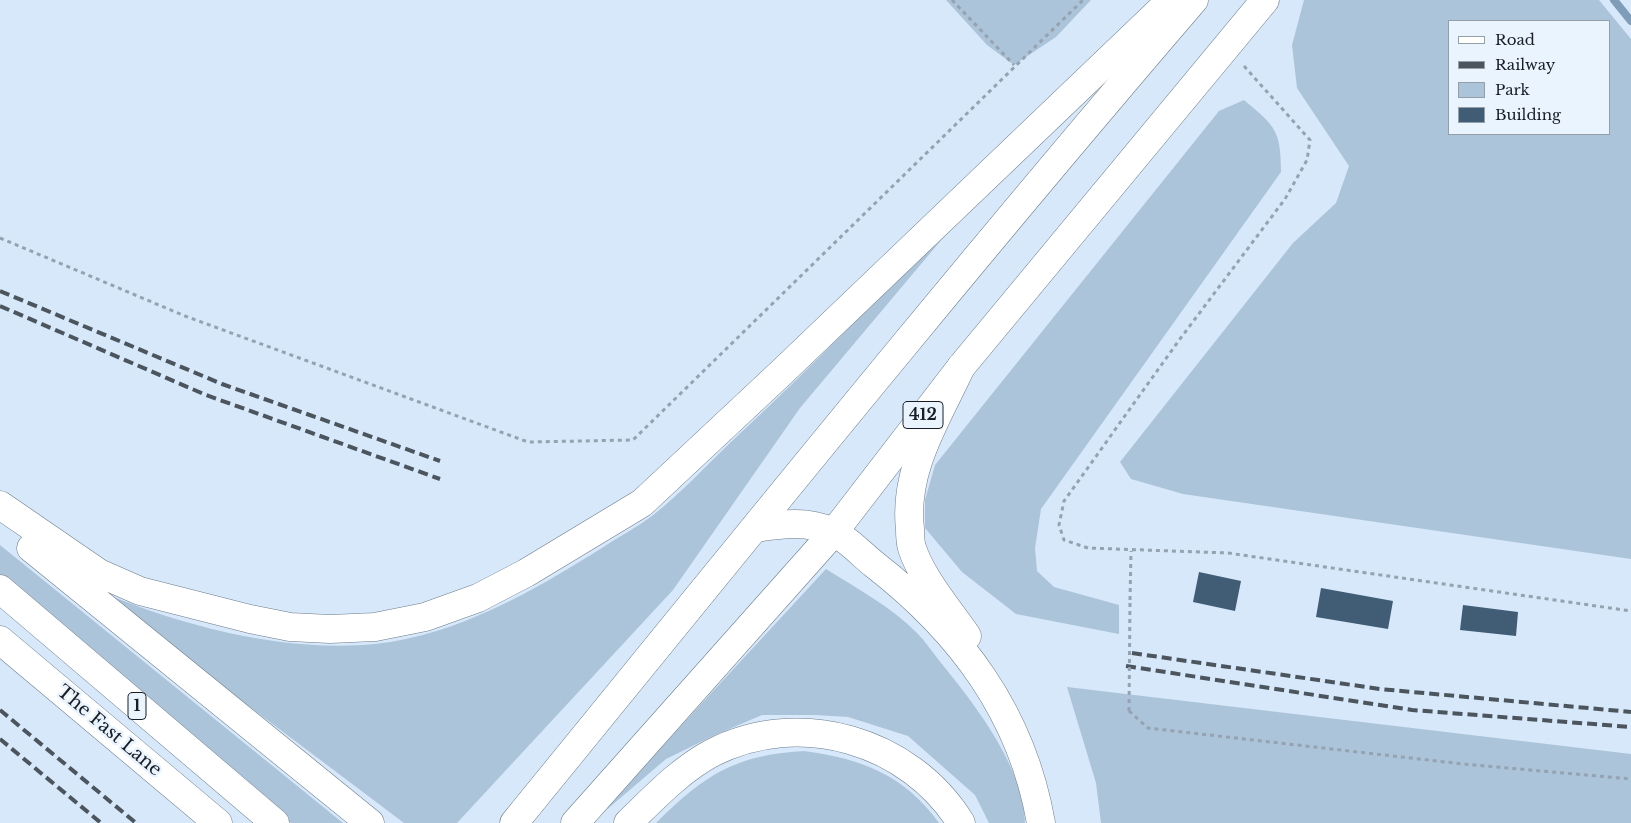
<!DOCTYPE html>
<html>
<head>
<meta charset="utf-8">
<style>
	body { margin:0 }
	#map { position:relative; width:1631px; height:823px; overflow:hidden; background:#d6e8f9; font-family:"Libre Baskerville",serif }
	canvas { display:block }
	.legend { position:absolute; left:1448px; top:20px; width:162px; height:115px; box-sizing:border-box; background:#eaf4ff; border:1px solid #969ea7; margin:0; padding:6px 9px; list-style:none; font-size:15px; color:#181e24 }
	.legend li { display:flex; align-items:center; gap:10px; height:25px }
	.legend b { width:25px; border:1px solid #969ea7 }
</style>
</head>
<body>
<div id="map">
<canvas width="1631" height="823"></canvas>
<ul class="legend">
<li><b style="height:6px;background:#fff"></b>Road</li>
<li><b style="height:6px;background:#4c555e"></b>Railway</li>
<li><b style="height:14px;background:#acc4d9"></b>Park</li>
<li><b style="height:14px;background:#415c75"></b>Building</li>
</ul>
</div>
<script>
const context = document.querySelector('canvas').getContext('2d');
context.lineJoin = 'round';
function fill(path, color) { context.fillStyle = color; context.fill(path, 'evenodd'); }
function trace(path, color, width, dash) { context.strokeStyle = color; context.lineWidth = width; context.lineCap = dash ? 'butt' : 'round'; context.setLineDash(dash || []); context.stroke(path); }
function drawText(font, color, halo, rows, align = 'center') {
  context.font = font + ' "Libre Baskerville",serif'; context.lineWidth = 5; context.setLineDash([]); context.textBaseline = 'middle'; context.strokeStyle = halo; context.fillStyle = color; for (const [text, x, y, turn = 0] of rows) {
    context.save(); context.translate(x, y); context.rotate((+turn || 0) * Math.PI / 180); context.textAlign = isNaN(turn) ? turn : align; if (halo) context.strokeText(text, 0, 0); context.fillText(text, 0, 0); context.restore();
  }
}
fill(new Path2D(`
	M946 0H1091L1056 37 1014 65 987 45Z
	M1304 0H1599L1631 39V559L1183 494 1131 479 1120 462 1293 243 1336 203 1349 166 1297 88 1292 45ZM1450 21H1610V134H1450Z
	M1244 100C1275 126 1281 130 1281 172L1041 509 1035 548 1037 571 1054 587 1119 605V634L1016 614 962 572 925 528V500L935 465 1219 111Z
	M990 182 800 408 673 590 457 823H404L92 588C177 625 282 653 375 644 458 635 533 591 602 548 618 537 636 528 652 516 680 494 705 467 731 442 821 359 905 270 990 182Z
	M0 545 343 823H291L0 580Z
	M826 569C858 589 891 607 917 633 926 642 933 653 941 663 974 703 1025 769 1025 823H989L975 795 908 736 848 717 815 715H762L713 736 666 759 591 823Z
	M1067 687 1631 754V823H1101L1096 783Z
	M804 751C860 758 905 775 939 823H656C705 775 734 755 804 751Z`), '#acc4d9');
trace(new Path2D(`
	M1614 0 1631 21`), '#7f9cb8', 8);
fill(new Path2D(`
	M1199 572 1241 581 1235 611 1193 602Z
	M1321 588 1393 601 1388 629 1316 617Z
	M1463 605 1518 612 1516 636 1460 630Z`), '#415c75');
const primary = new Path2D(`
	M514 823C739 547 962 270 1194 0
	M575 823 834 532 961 367 1265 0`);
const motorway = new Path2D(`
	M961 367C937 419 903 470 910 529 910 535 910 542 912 548 921 577 949 610 967 636
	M0 505 99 573 140 591 250 619 290 627 330 629 375 627 425 617 478 598 526 573 642 503 782 372 1171 0
	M755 528C782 524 808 520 833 532 848 539 862 555 875 565 961 632 1022 714 1041 823
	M31 548 370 823
	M0 589 275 823
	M0 640 218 823
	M628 823C654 798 680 770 712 753 799 708 910 740 961 823`);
trace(primary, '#6b7b8a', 29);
trace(motorway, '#6b7b8a', 29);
trace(new Path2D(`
	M952 0 1014 65
	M1244 66 1310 140 1307 160 1285 199 1180 339 1064 501 1059 525 1064 540 1088 548 1228 553 1631 611
	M0 238 185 316 528 442 633 440 1083 0
	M1130 600 1131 551
	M1129 711 1148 728 1463 764 1631 779`), '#95a3b0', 3, [4, 4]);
trace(primary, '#fff', 28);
trace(motorway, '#fff', 28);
trace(new Path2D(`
	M0 291 222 384 440 461
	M0 306 206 395 440 479
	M1132 653 1380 689 1631 712
	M1126 666 1412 710 1631 727
	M0 710 136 823
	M0 739 101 823`), '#4c555e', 4, [10, 5]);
trace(new Path2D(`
	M1129 711 1130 600`), '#95a3b0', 3, [4, 4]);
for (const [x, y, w] of [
	[923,415,40],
	[137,706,18]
]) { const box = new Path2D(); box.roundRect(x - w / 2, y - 13.5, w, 27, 4); context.fillStyle = '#eaf4ff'; context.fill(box); trace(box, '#181e24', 1); }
drawText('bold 16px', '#181e24', null, [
	["412",923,415],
	["1",137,706]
]);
drawText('18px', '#181e24', '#eaf4ff', [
	["The Fast Lane",109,731,40]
]);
</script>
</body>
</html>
